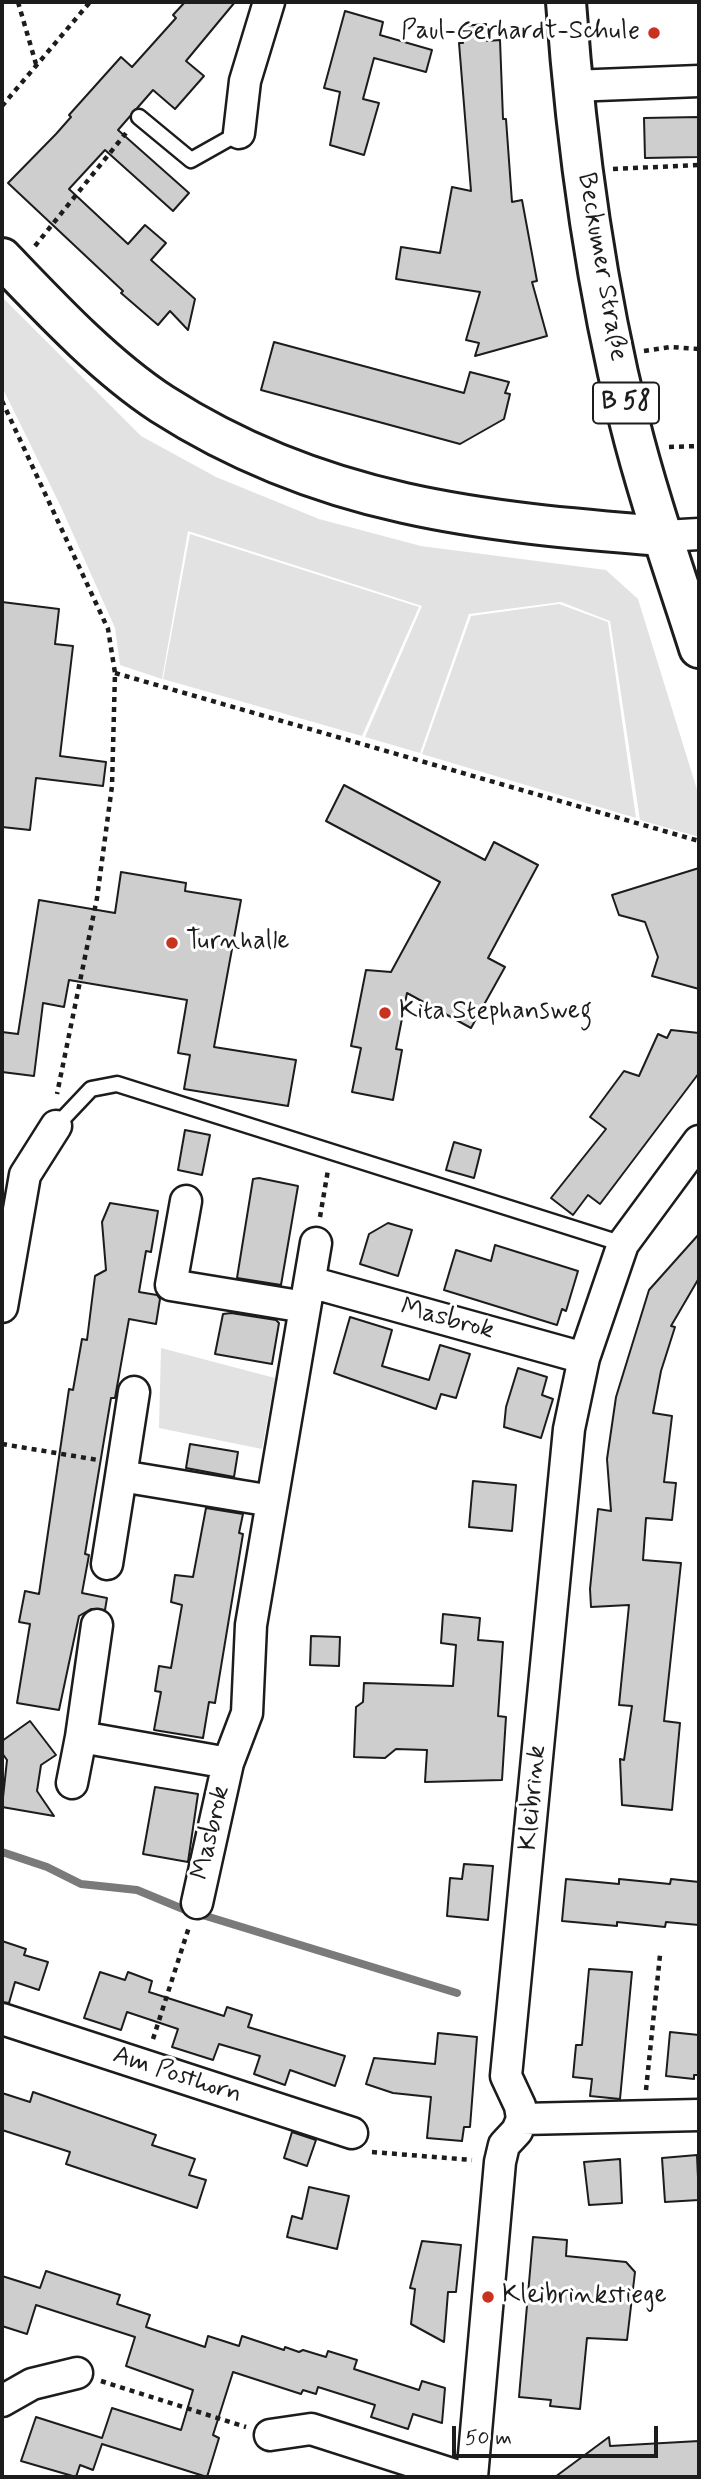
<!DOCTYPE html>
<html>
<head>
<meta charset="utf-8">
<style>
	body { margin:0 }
	#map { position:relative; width:701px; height:2479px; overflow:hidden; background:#fff; font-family:Mynerve,sans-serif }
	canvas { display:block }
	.frame { position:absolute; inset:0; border:4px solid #1c1c1c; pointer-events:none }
	.scale { position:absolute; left:452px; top:2426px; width:206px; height:32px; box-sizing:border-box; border:4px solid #1c1c1c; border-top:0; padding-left:9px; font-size:21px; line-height:24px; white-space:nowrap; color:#1c1c1c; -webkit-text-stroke:5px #fff; paint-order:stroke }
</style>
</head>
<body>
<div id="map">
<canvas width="701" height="2479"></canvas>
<div class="frame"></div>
<div class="scale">50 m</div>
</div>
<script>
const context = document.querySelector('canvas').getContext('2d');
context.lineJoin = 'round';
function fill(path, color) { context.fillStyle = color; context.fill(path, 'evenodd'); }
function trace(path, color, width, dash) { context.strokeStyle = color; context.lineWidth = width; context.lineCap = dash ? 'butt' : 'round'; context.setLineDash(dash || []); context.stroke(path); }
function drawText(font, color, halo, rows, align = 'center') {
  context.font = font + ' Mynerve,sans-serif'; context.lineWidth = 6; context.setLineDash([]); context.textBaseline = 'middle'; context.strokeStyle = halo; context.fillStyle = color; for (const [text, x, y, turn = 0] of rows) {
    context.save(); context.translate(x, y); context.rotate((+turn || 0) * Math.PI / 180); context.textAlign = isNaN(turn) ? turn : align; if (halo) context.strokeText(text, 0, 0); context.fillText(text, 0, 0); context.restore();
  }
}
fill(new Path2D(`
	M2 297 141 436 216 477 319 519 421 546 606 570 638 599 699 796V837L640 820 610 621 561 602 469 614 420 753 365 737 422 606 188 531 162 679 120 665 115 628 61 507 2 387Z
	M190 534 419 607 362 736 163 679Z
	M559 604 608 622 636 818 422 754 471 616Z
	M161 1348 275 1378 262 1449 159 1428Z`), '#e2e2e2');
trace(new Path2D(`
	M2 1852 47 1867 81 1884 137 1890 183 1909 457 1993`), '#7a7a7a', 8);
const building = new Path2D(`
	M185 2H235L186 61 204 76 175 109 153 90 118 130 189 193 173 211 105 150 69 189 128 244 145 225 166 243 151 260 195 299 188 330 170 311 158 325 121 293 123 291 8 183 56 134 71 117 69 115 121 57 132 67 176 18 173 15Z
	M345 11 383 22 380 35 432 50 426 72 374 58 363 99 379 103 364 155 330 145 340 92 324 88Z
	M486 24 487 41 500 40 503 119H506L512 202 522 200 537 281 532 282 547 336 475 356 479 343 466 340 480 292 396 279 401 247 440 253 452 187 471 191 459 43H463L462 26Z
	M699 117V157L645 158 644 118Z
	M274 342 464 393 470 372 509 382 505 393 510 394 504 419 460 444 261 390Z
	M2 602 59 609 55 644 73 646 60 756 106 762 103 786 36 778 30 830 2 827Z
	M344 785 485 860 494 842 538 865 488 958 505 967 471 1028 407 993 396 1049 402 1050 393 1100 352 1092 361 1048 351 1046 366 970 391 972 440 882 326 821Z
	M699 868V989L652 976 658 957 645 922 619 915 612 895Z
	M121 872 186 883 185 891 241 900 214 1047 296 1060 288 1106 184 1089 190 1055 178 1053 187 1000 69 980 64 1007 43 1003 34 1076 2 1072V1032L18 1034 39 900 115 913Z
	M671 1030 699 1033V1073L600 1204 588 1195 573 1215 551 1198 606 1129 590 1117 624 1071 639 1076 658 1034 667 1038Z
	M185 1130 210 1135 202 1175 178 1170Z
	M454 1142 481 1150 474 1178 446 1170Z
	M259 1178 298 1186 281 1285 237 1278 253 1179Z
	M110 1203 158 1211 151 1252 146 1251 139 1292 157 1295 160 1299 156 1324 129 1319 115 1398H111L85 1554 89 1555 82 1593 107 1598 105 1610 91 1609 79 1616 59 1710 17 1703 30 1624 19 1622 25 1591 39 1594 69 1389 73 1390 82 1339 87 1340 95 1276 106 1270 102 1222Z
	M388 1223 412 1230 398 1276 360 1264 369 1234Z
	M699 1234V1278L671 1326 675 1327 661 1371 653 1413 672 1416 664 1482 676 1483 672 1520 646 1518 643 1560 681 1563 664 1721 680 1723 672 1810 622 1805 620 1759 624 1760 632 1706 619 1705 629 1605 591 1607 590 1589 598 1509 611 1511 607 1459 616 1397 649 1290Z
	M495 1245 578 1271 566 1311 562 1309 557 1325 444 1290 456 1250 491 1261Z
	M231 1313 276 1320 279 1323 272 1364 215 1354 223 1314Z
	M350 1317 392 1330 382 1366 429 1380 440 1345 470 1354 456 1398 441 1394 436 1409 334 1373Z
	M518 1368 547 1377 542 1395 553 1399 541 1438 504 1427 506 1407Z
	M190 1444 238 1452 234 1477 186 1468Z
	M473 1481 516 1485 512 1531 469 1527Z
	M206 1508 243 1514 239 1533 243 1534 215 1703 209 1702 203 1738 154 1730 161 1692 155 1691 159 1666 171 1668 182 1605 171 1602 175 1575 193 1577Z
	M443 1614 480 1618 478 1640 503 1642 498 1716 506 1717 502 1780 425 1782 427 1750 396 1749 385 1758 354 1757 356 1707 363 1702 364 1683 453 1686 456 1645 441 1643Z
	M311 1636 340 1637 339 1666 310 1665Z
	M30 1721 56 1755 41 1765 37 1791 54 1816 2 1807 7 1760 2 1753V1741Z
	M155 1787 198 1794 188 1862 143 1854Z
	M464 1864 493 1866 488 1920 447 1916 450 1878 462 1879Z
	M566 1879 619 1884V1879L670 1884 671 1879 699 1882V1925L666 1922 665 1927 617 1922V1926L562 1921Z
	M2 1941 26 1949 24 1955 48 1962 39 1990 15 1982 9 2003 2 2002Z
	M589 1969 632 1972 620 2099 590 2096 592 2079 573 2077 576 2045H582Z
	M100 1972 125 1980 128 1972 152 1981 149 1992 224 2016 227 2007 252 2015 248 2027 345 2056 335 2086 290 2070 285 2085 254 2074 260 2056 219 2044 213 2060 172 2047 178 2029 127 2012 121 2030 84 2018Z
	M670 2032 699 2035V2075H694V2079L666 2076Z
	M438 2033 477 2037 470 2127H464L462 2141 427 2138 431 2097 393 2093 366 2084 374 2058 435 2064Z
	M33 2092 156 2135 152 2145 195 2159 189 2175 206 2180 197 2208 66 2164 70 2152 2 2130V2093L30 2102Z
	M292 2132 316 2140 307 2166 284 2158Z
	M697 2155 699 2200 665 2202 662 2158Z
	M620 2159 622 2203 589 2205 584 2162Z
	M309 2187 349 2196 337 2249 287 2237 292 2216 302 2219Z
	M533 2237 567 2240 566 2256 626 2262 635 2272 627 2340 587 2338 580 2409 550 2406 551 2400 519 2397Z
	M422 2241 461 2245 456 2292H448L444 2342 411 2324 415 2289 410 2288Z
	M46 2271 120 2295 117 2304 150 2315 146 2327 205 2347 208 2336 239 2346 242 2336 284 2350 285 2347 299 2352 303 2350 326 2357 328 2351 357 2360 354 2369 419 2390 422 2381 445 2388 442 2423 413 2414 408 2429 371 2417 375 2405 318 2387 316 2394 303 2390 301 2394 233 2372 213 2435 219 2438 207 2477 102 2444 93 2470 80 2465 76 2477 21 2461 36 2417 102 2438 112 2408 181 2430 193 2390 126 2366 135 2337 36 2305 27 2334 2 2326V2276L40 2288Z
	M609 2437 610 2446 699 2441V2477H555Z`);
fill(building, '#cecece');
trace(building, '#1c1c1c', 2);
const service = new Path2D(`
	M139 117 191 160 239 133
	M56 1126 91 1089 117 1084 623 1244`);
const minor = new Path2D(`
	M572 86 699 81
	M239 133 245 81 269 2
	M664 536 699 534
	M186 1201 171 1285 305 1307
	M310 1282 584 1358
	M2 1307 25 1175 56 1126
	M134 1392 121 1476 272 1501
	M107 1564 121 1476
	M81 1737 97 1625
	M72 1783 81 1737 228 1763
	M197 1903 228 1763 247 1713 251 1625 316 1243
	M2 2019 352 2133
	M522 2119 699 2115
	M2 2401 32 2384 77 2373
	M270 2435 311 2429 461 2477
	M472 2477 500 2162 504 2145 517 2131 522 2119 520 2106 506 2076 569 1429 584 1358 623 1244 699 1141`);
const secondary = new Path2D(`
	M2 258C50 308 104 366 162 404 321 506 482 522 664 536`);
const primary = new Path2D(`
	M566 2C576 142 595 283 629 420 648 497 675 573 699 648`);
trace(service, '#1c1c1c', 19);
trace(minor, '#1c1c1c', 35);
trace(secondary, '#1c1c1c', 44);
trace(primary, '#1c1c1c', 44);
trace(new Path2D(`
	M18 2 36 64
	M2 106 90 2
	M613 169 699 165
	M35 246 126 133
	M644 351 670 347 699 349
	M2 401 108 629 115 673 112 786 97 898 57 1094
	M669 447 699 446
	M115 673 699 841
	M320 1217 328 1170
	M2 1444 98 1460
	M153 2039 189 1927
	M646 2090 660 1955
	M372 2152 472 2160
	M101 2381 246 2427`), '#1c1c1c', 4.5, [5, 5]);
trace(service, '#fff', 14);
trace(minor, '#fff', 30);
trace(secondary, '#fff', 38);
trace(primary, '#fff', 38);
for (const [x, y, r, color] of [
	[654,33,7,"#c8321e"],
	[172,943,7,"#c8321e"],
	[385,1013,7,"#c8321e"],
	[488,2297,7,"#c8321e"]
]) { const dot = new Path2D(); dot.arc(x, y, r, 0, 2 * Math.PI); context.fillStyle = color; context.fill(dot); trace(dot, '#fff', 2.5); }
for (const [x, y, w] of [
	[626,403,66]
]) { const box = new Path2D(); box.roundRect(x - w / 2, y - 20.5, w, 41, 5); context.fillStyle = '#fff'; context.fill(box); trace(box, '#1c1c1c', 2); }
drawText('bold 24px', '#1c1c1c', null, [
	["B 58",626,403]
]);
drawText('26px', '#1c1c1c', '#fff', [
	["Paul-Gerhardt-Schule",640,33,"right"],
	["Turnhalle",186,943],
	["Kita Stephansweg",399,1013],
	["Kleibrinkstiege",502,2297]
], 'left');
drawText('26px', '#1c1c1c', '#fff', [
	["Beckumer Straße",601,267,80],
	["Masbrok",447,1320,15],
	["Kleibrink",534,1798,-85],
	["Masbrok",212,1833,-77],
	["Am Posthorn",177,2076,18]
]);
</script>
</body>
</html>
